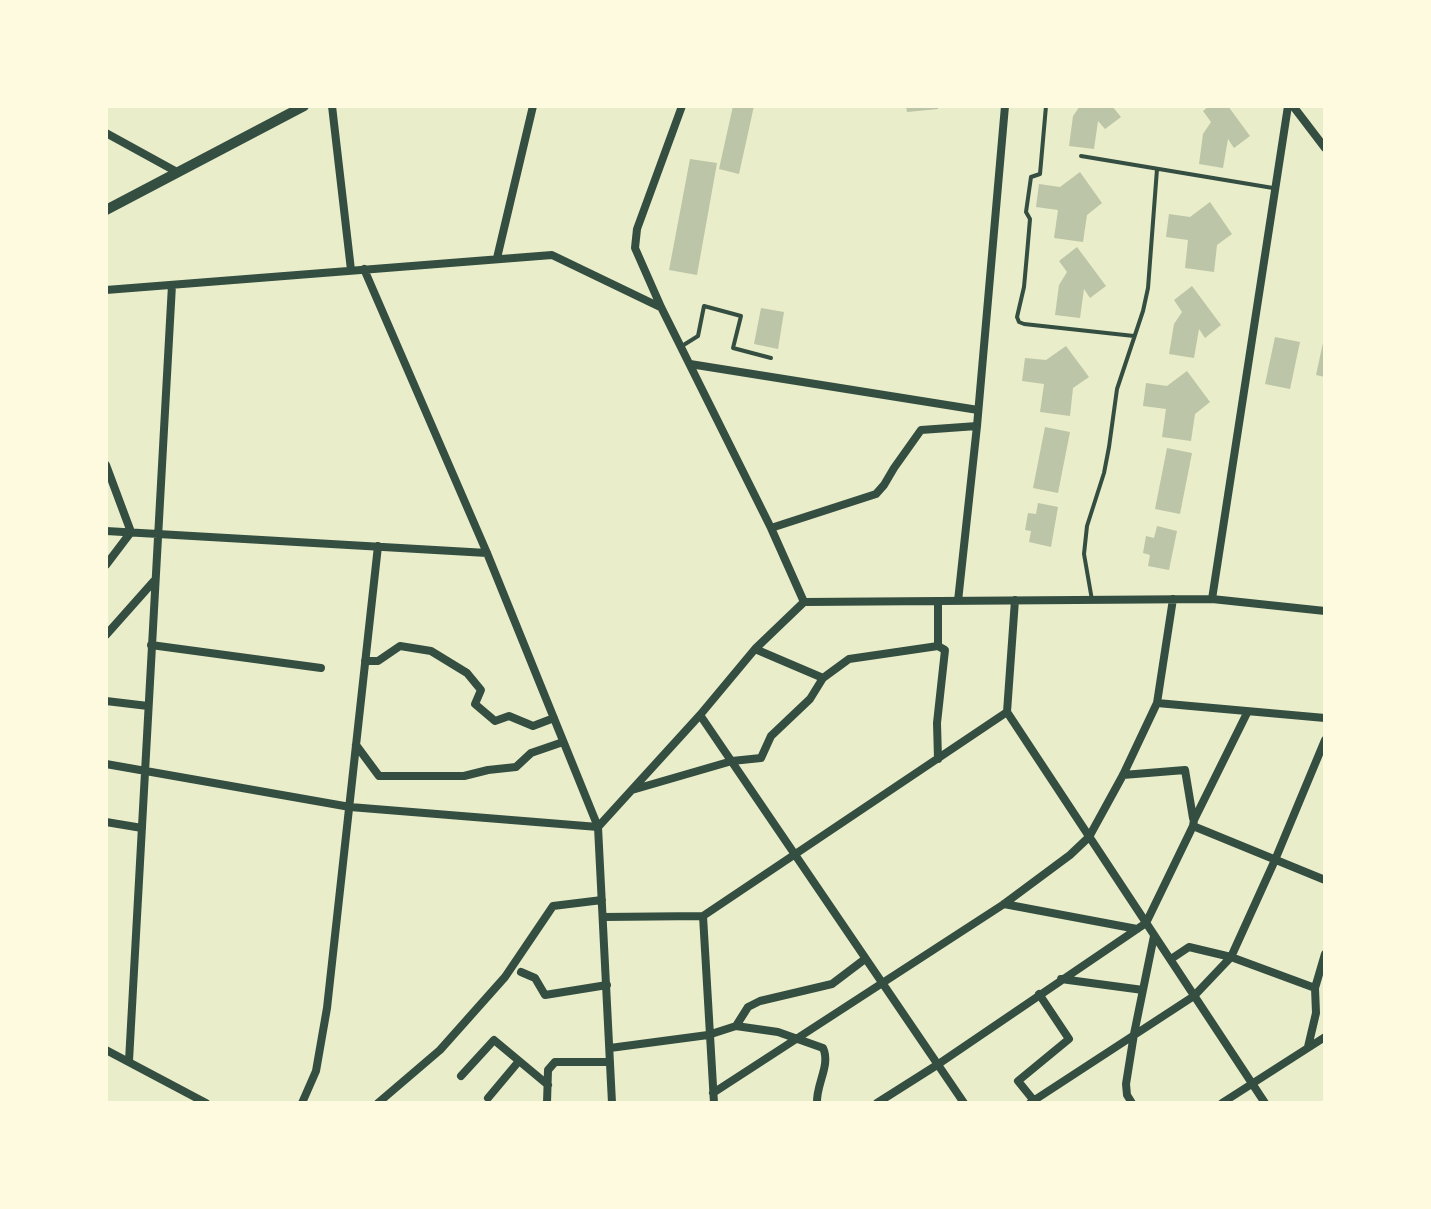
<!DOCTYPE html>
<html>
<head>
<meta charset="utf-8">
<style>
	body { margin:0 }
	#map { position:relative; width:1431px; height:1209px; overflow:hidden; background:#e9edc9; font-family:Overpass,sans-serif }
	canvas { display:block }
	.frame { position:absolute; inset:0; border:108px solid #fefae0; pointer-events:none }
</style>
</head>
<body>
<div id="map">
<canvas width="1431" height="1209"></canvas>
<div class="frame"></div>
</div>
<script>
const context = document.querySelector('canvas').getContext('2d');
context.lineJoin = 'round';
function fill(path, color) { context.fillStyle = color; context.fill(path, 'evenodd'); }
function trace(path, color, width, dash) { context.strokeStyle = color; context.lineWidth = width; context.lineCap = dash ? 'butt' : 'round'; context.setLineDash(dash || []); context.stroke(path); }
fill(new Path2D(`
	M733 106H754L739 174 719 169Z
	M906 106H938V109L907 112Z
	M1080 106H1112L1121 117 1105 129 1098 121 1094 149 1069 146 1073 116Z
	M1209 106H1228L1250 136 1234 148 1228 139 1223 168 1199 164 1203 134 1211 122 1203 111Z
	M690 159 717 163 697 275 669 270Z
	M1080 172 1102 203 1087 215 1083 242 1054 238 1058 210 1036 207 1039 184 1060 187Z
	M1210 202 1232 234 1217 245 1214 272 1185 268 1188 240 1166 237 1169 214 1190 217Z
	M1077 247 1106 286 1090 298 1084 289 1080 318 1055 315 1059 285 1067 272 1059 261Z
	M1192 286 1221 325 1205 338 1199 329 1194 358 1169 354 1174 324 1182 312 1174 300Z
	M761 308 784 312 778 349 754 344Z
	M1275 337 1300 342 1290 389 1265 384Z
	M1324 338H1325V377L1316 375Z
	M1066 346 1089 377 1073 388 1070 416 1040 412 1044 384 1022 381 1025 358 1046 360Z
	M1187 371 1210 402 1195 414 1191 441 1162 437 1166 409 1143 406 1146 383 1167 386Z
	M1045 427 1070 432 1058 493 1033 488Z
	M1167 448 1192 453 1180 514 1155 509Z
	M1038 503 1058 507 1051 547 1029 542 1031 531 1025 530 1028 513 1036 514Z
	M1157 526 1177 531 1169 570 1148 566 1150 555 1143 553 1146 536 1154 538Z`), '#bcc5a7');
trace(new Path2D(`
	M1046 106 1040 174 1031 177 1026 212 1030 219 1027 254 1024 287 1017 317 1019 322 1024 324 1134 336
	M1081 156 1273 188
	M682 346 698 336 704 306 741 316 733 348 771 358
	M1092 600 1084 554 1087 526 1104 473 1109 447 1117 389 1143 311 1148 288 1157 169`), '#344e41', 4);
trace(new Path2D(`
	M332 106 351 270
	M682 106 637 229 635 248 661 307 771 528 804 602 1212 599 1325 611
	M1293 106 1325 148
	M106 133 177 172
	M497 258 533 106
	M364 269 487 553 598 827 612 1103
	M106 290 552 255 660 307
	M690 364 978 410
	M106 465 131 532 106 565
	M771 528 876 494 884 485 894 468 921 430 977 426
	M106 531 487 553
	M1212 599 1288 106
	M1015 600 1007 712 1265 1103
	M938 601V646L945 650 937 723 938 759
	M958 601 977 426 1005 106
	M106 635 154 581
	M151 645 321 668
	M755 649 823 678
	M365 661H378L400 646 431 651 467 673 481 690 475 704 495 721 509 716 533 726 554 718
	M106 701 148 706
	M1157 703 1325 718
	M700 715 964 1103
	M356 745 379 776H464L488 770 516 767 531 753 563 742
	M106 764 350 807 598 827 700 715 755 649 804 602
	M1123 775 1185 770 1193 818
	M632 790 732 761 761 758 771 736 810 699 823 678 849 659 938 646
	M106 822 142 828
	M1193 826 1325 880
	M1004 904 1137 929
	M703 916 1007 712
	M703 916 714 1103
	M603 917 703 916
	M1171 959 1189 947 1231 957 1315 988
	M521 972 535 978 545 995 607 985
	M1061 979 1143 990
	M736 1026 778 1032 823 1048C831 1065 816 1084 817 1103
	M1308 1047 1316 1013 1315 988 1325 954
	M610 1048 708 1035 736 1026 748 1007 760 1001 832 984 865 959
	M106 1050 206 1103
	M129 1061 172 285
	M461 1076 494 1040 548 1085
	M713 1093 1004 904 1070 855 1089 837 1123 775 1157 703 1173 599
	M488 1098 519 1061
	M1035 1102 1018 1081 1069 1039 1039 994
	M302 1103 316 1071 327 1008 378 546
	M378 1103 440 1050 505 977 553 906 602 900
	M547 1103 548 1070 555 1062H610
	M877 1103 937 1065 1146 923 1193 826 1194 820 1247 713
	M1030 1103 1194 996 1231 957 1275 860 1325 740
	M1132 1103 1127 1095 1126 1084 1134 1034 1154 936
	M1222 1103 1325 1037`), '#344e41', 8);
trace(new Path2D(`
	M106 210 304 106`), '#344e41', 10);
</script>
</body>
</html>
